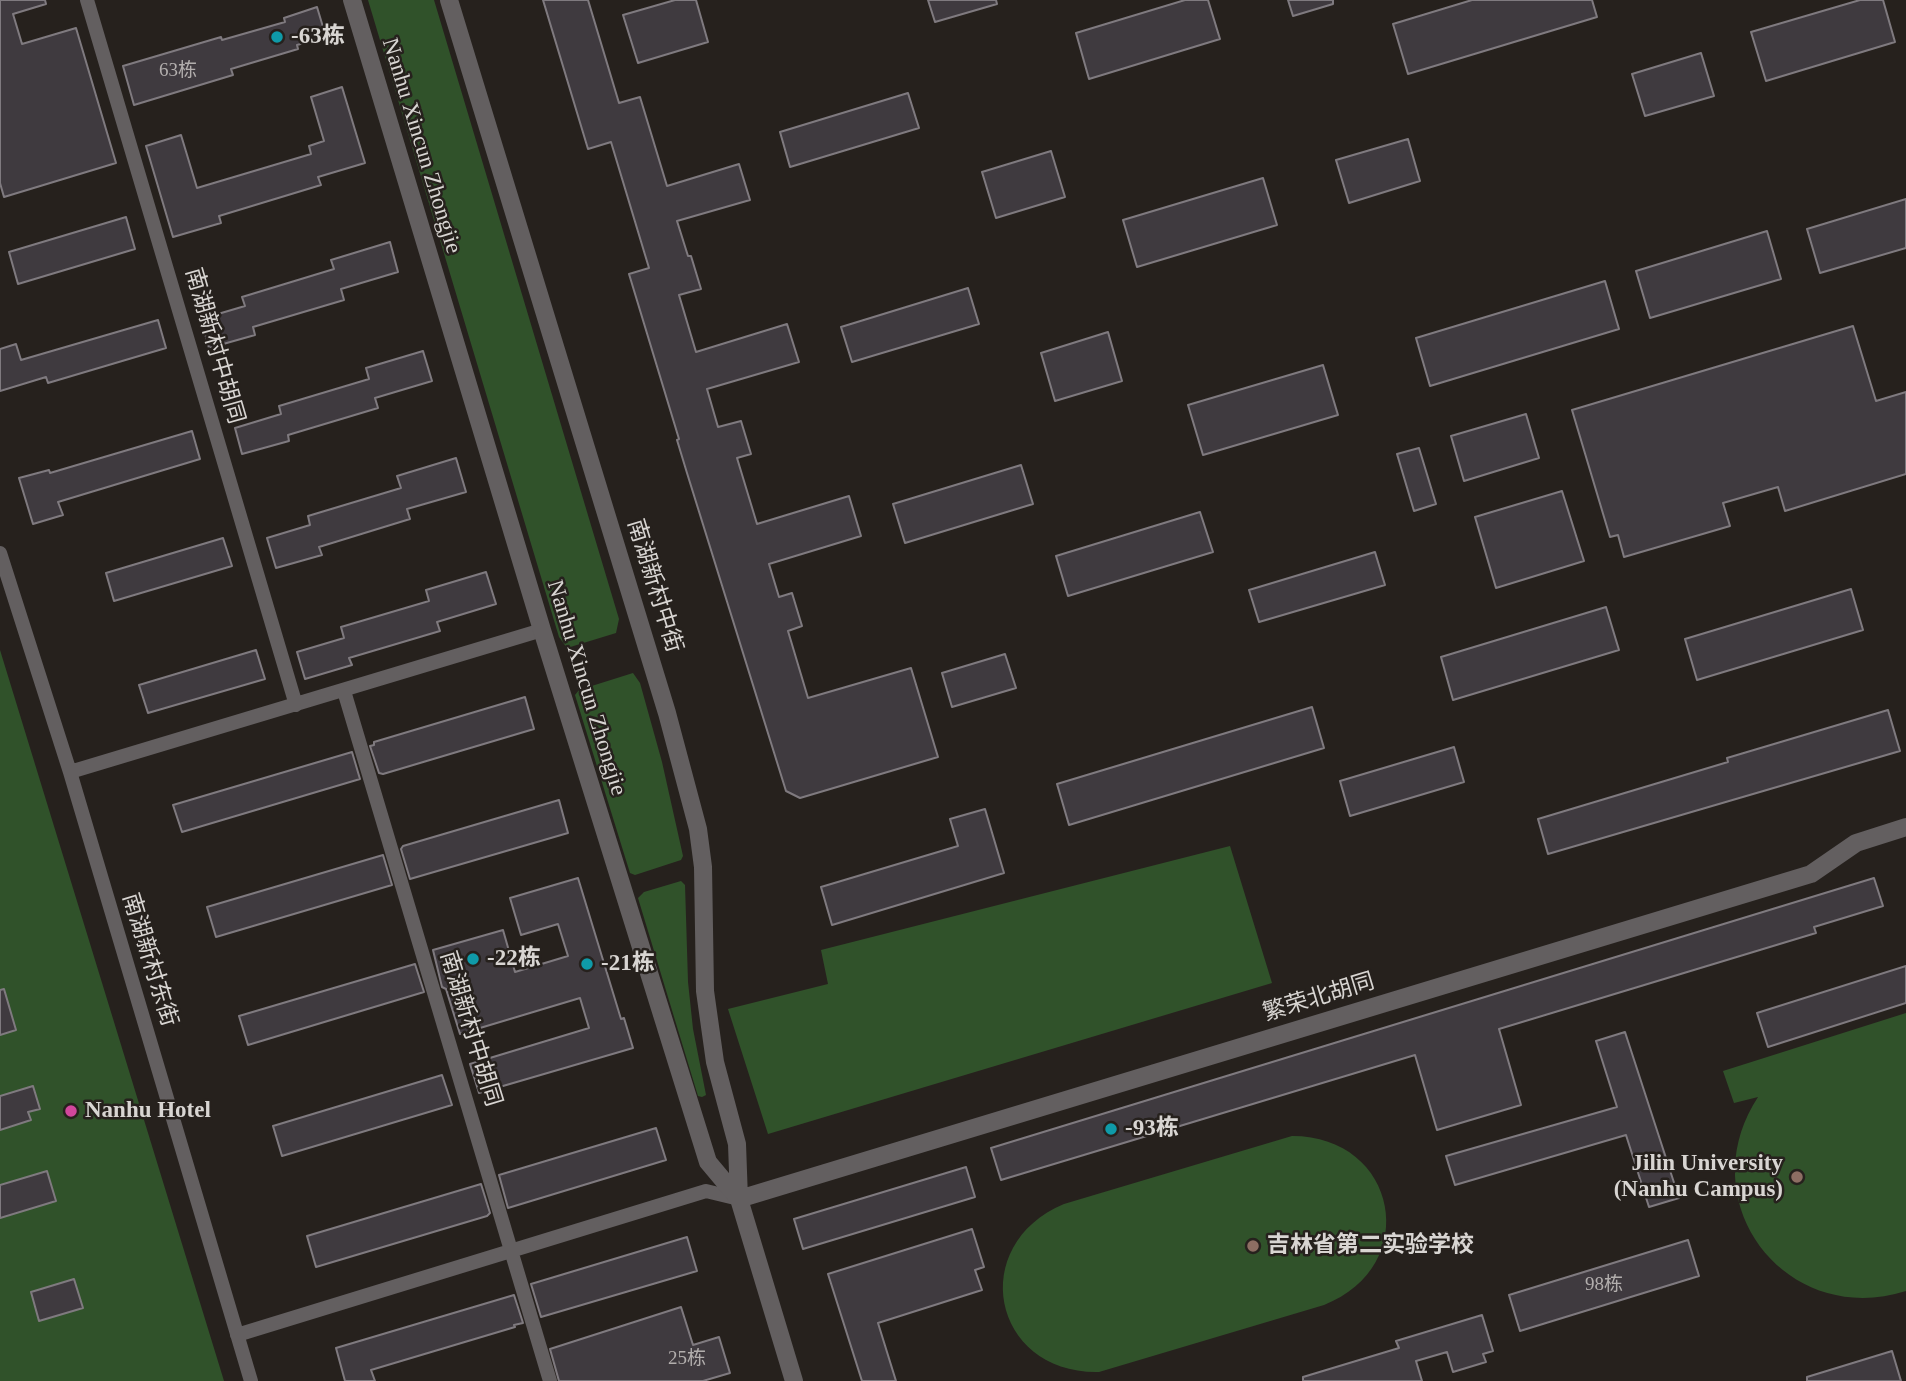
<!DOCTYPE html>
<html>
<head>
<meta charset="utf-8">
<style>
	body { margin:0 }
	canvas { display:block; background:#26211d }
</style>
</head>
<body>
<canvas width="1906" height="1381"></canvas>
<script>
const context = document.querySelector('canvas').getContext('2d');
context.lineJoin = 'round';
function fill(path, color) { context.fillStyle = color; context.fill(path, 'evenodd'); }
function trace(path, color, width, dash) { context.strokeStyle = color; context.lineWidth = width; context.lineCap = dash ? 'butt' : 'round'; context.setLineDash(dash || []); context.stroke(path); }
function drawText(font, color, halo, rows, align = 'center') {
  context.font = font + ' "Times New Roman","Noto Sans SC",serif'; context.lineWidth = 5; context.setLineDash([]); context.textBaseline = 'middle'; context.strokeStyle = halo; context.fillStyle = color; for (const [text, x, y, turn = 0] of rows) {
    context.save(); context.translate(x, y); context.rotate((+turn || 0) * Math.PI / 180); context.textAlign = isNaN(turn) ? turn : align; if (halo) context.strokeText(text, 0, 0); context.fillText(text, 0, 0); context.restore();
  }
}
fill(new Path2D(`
	M368 0H434L619 619 616 633 567 648 559 637Z
	M0 650 224 1381H0Z
	M633 673 640 683 662 762 683 856 681 860 635 875 630 873 575 695 579 690Z
	M1230 846 1272 983 768 1134 728 1009 828 984 821 950Z
	M681 881 685 885 688 982 693 1029 706 1095 702 1097 698 1096 638 898 644 892Z
	M1906 1013V1291C1786 1329 1689 1202 1758 1097L1734 1103 1723 1071Z
	M1292 1136C1398 1136 1423 1266 1324 1305L1099 1372C992 1374 966 1245 1064 1204Z`), '#30522a');
const building = new Path2D(`
	M0 0H45L46 4 13 14 22 44 76 28 116 163 4 197 0 183Z
	M543 0H588L619 103 640 97 667 186 739 164 750 200 677 221 688 256H691L701 289 679 295 696 352 787 324 799 362 707 389 718 427 741 421 751 454 737 458 757 524 849 496 861 536 769 564 779 597 792 593 802 626 788 631 808 698 911 668 938 757 800 798 786 791 687 473 677 440 679 439 629 274 649 268 611 142 588 149Z
	M675 0H696L708 42 638 63 623 15Z
	M928 0H996L997 4 935 22Z
	M1185 0H1208L1220 39 1089 79 1076 33Z
	M1288 0H1333V4L1293 16Z
	M1472 0H1592L1597 17 1408 74 1393 24Z
	M1860 0H1883L1895 42 1766 81 1751 32Z
	M317 7 326 37 297 45 298 49 231 69 233 75 134 105 123 66 221 37 222 40 285 22 284 18Z
	M1701 53 1714 96 1645 116 1632 74Z
	M342 87 365 163 318 177 321 185 219 216 221 223 173 237 146 146 181 135 197 188 311 154 309 146 324 141 311 97Z
	M908 93 919 128 790 167 780 132Z
	M1408 139 1420 181 1349 203 1336 160Z
	M1051 151 1065 197 996 218 982 172Z
	M1263 178 1277 225 1137 267 1123 220Z
	M1906 199V248L1820 273 1807 229Z
	M126 217 135 249 18 284 9 252Z
	M1767 231 1781 279 1650 318 1636 271Z
	M390 242 398 272 341 289 344 300 253 327 255 335 209 348 201 319 245 306 242 297 334 269 331 260Z
	M1605 281 1619 329 1430 386 1416 338Z
	M968 288 979 324 852 362 841 327Z
	M158 320 166 348 48 383 46 377 0 391V349L16 344 21 360Z
	M1853 326 1876 401 1906 392V474L1785 511 1778 487 1723 503 1730 526 1624 557 1618 535 1610 537 1572 410Z
	M1108 332 1122 381 1055 401 1041 353Z
	M423 351 432 381 375 398 378 408 288 435 289 441 242 454 235 428 281 414 279 406 369 379 366 368Z
	M1323 365 1338 415 1203 455 1188 405Z
	M1526 414 1539 458 1464 481 1451 436Z
	M192 431 200 459 58 502 63 515 33 524 19 478 49 470 50 473Z
	M1419 448 1436 504 1414 511 1397 454Z
	M456 458 466 492 407 509 410 519 319 547 322 555 276 568 267 538 310 525 308 516 401 488 397 476Z
	M1021 465 1033 504 905 543 893 504Z
	M1562 491 1584 561 1496 588 1475 517Z
	M1200 512 1213 552 1068 596 1056 556Z
	M223 538 232 566 114 601 106 573Z
	M1375 552 1385 585 1259 622 1249 590Z
	M486 572 496 604 437 622 440 631 349 658 352 665 305 679 297 652 344 638 341 627 429 601 426 590Z
	M1851 589 1863 630 1697 680 1685 639Z
	M1606 607 1619 650 1453 700 1441 657Z
	M256 650 265 679 148 713 139 685Z
	M1005 654 1016 688 952 707 942 673Z
	M525 697 534 729 383 774 379 773 370 746 374 745V742Z
	M1312 707 1324 748 1069 825 1057 784Z
	M1888 710 1900 751 1548 854 1538 819 1728 762 1727 758Z
	M1454 747 1464 782 1350 816 1340 781Z
	M352 752 360 779 182 832 173 805Z
	M559 800 568 833 410 879 401 849 403 846Z
	M985 809 1004 873 832 925 821 887 958 846 950 819Z
	M383 855 392 885 216 937 207 907Z
	M578 878 621 1019 624 1018 633 1048 479 1093 470 1064 589 1028 580 998 460 1034 446 989 442 987 433 950 503 930 515 972 568 956 558 924 521 935 510 898Z
	M1874 878 1883 906 1814 927 1816 933 1499 1029 1521 1105 1437 1130 1415 1055 1001 1180 991 1148Z
	M415 964 424 992 248 1045 239 1016Z
	M1906 966V1003L1768 1047 1757 1013Z
	M4 989 16 1030 0 1035V990Z
	M1625 1032 1679 1198 1649 1207 1626 1135 1455 1185 1446 1156 1617 1107 1596 1041Z
	M442 1075 452 1105 282 1156 273 1126Z
	M33 1086 40 1109 28 1112 31 1120 0 1130V1096Z
	M656 1128 666 1160 508 1208 499 1175Z
	M966 1167 975 1197 803 1249 794 1219Z
	M47 1171 56 1201 0 1218V1185Z
	M481 1184 490 1213 487 1216 316 1267 307 1236Z
	M972 1229 984 1267 975 1270 982 1290 878 1323 896 1381H862L828 1274Z
	M687 1237 697 1271 541 1317 531 1284Z
	M1688 1240 1699 1276 1520 1331 1509 1295Z
	M74 1279 83 1308 39 1321 31 1292Z
	M514 1295 523 1323 514 1325 515 1327 371 1370 375 1381H345L336 1348Z
	M681 1307 693 1345 719 1337 730 1373 703 1381H559L550 1349Z
	M1482 1315 1493 1351 1483 1354 1486 1362 1453 1372 1447 1352 1416 1361 1422 1381H1303V1377L1399 1348 1396 1341Z
	M1892 1351 1901 1381H1807V1377Z`);
fill(building, '#3f3a3f');
trace(building, '#7f7a7f', 2);
trace(new Path2D(`
	M87 0 296 705
	M0 553 70 772 251 1381
	M344 691 550 1381
	M70 772 542 630
	M237 1335 706 1191 739 1199`), '#635f60', 14);
trace(new Path2D(`
	M352 0 542 630 708 1162 739 1199
	M449 0 667 713 698 829 703 867 705 991 715 1062 737 1144 739 1199 794 1381
	M739 1199 1811 874 1856 843 1906 827`), '#635f60', 18);
for (const [x, y, r, color] of [
	[277,37,7,"#0f9aa8"],
	[473,959,7,"#0f9aa8"],
	[587,964,7,"#0f9aa8"],
	[71,1111,7,"#d1479c"],
	[1111,1129,7,"#0f9aa8"],
	[1797,1177,7,"#8d6e63"],
	[1253,1246,7,"#8d6e63"]
]) { const dot = new Path2D(); dot.arc(x, y, r, 0, 2 * Math.PI); context.fillStyle = color; context.fill(dot); trace(dot, '#26211d', 2.5); }
drawText('19px', '#b2aead', null, [
	["63栋",178,71],
	["98栋",1604,1285],
	["25栋",687,1359]
]);
drawText('bold 23px', '#d8d5d2', '#26211d', [
	["-63栋",291,37],
	["-22栋",487,959],
	["-21栋",601,964],
	["Nanhu Hotel",85,1111],
	["-93栋",1125,1129],
	["Jilin University",1783,1164,"right"],
	["(Nanhu Campus)",1783,1190,"right"],
	["吉林省第二实验学校",1267,1246]
], 'left');
drawText('23px', '#d8d5d2', '#26211d', [
	["Nanhu Xincun Zhongjie",421,146,73],
	["南湖新村中胡同",214,346,74],
	["南湖新村中街",654,586,73],
	["Nanhu Xincun Zhongjie",586,688,73],
	["南湖新村东街",149,960,73],
	["繁荣北胡同",1319,998,-17],
	["南湖新村中胡同",470,1029,73]
]);
</script>
</body>
</html>
